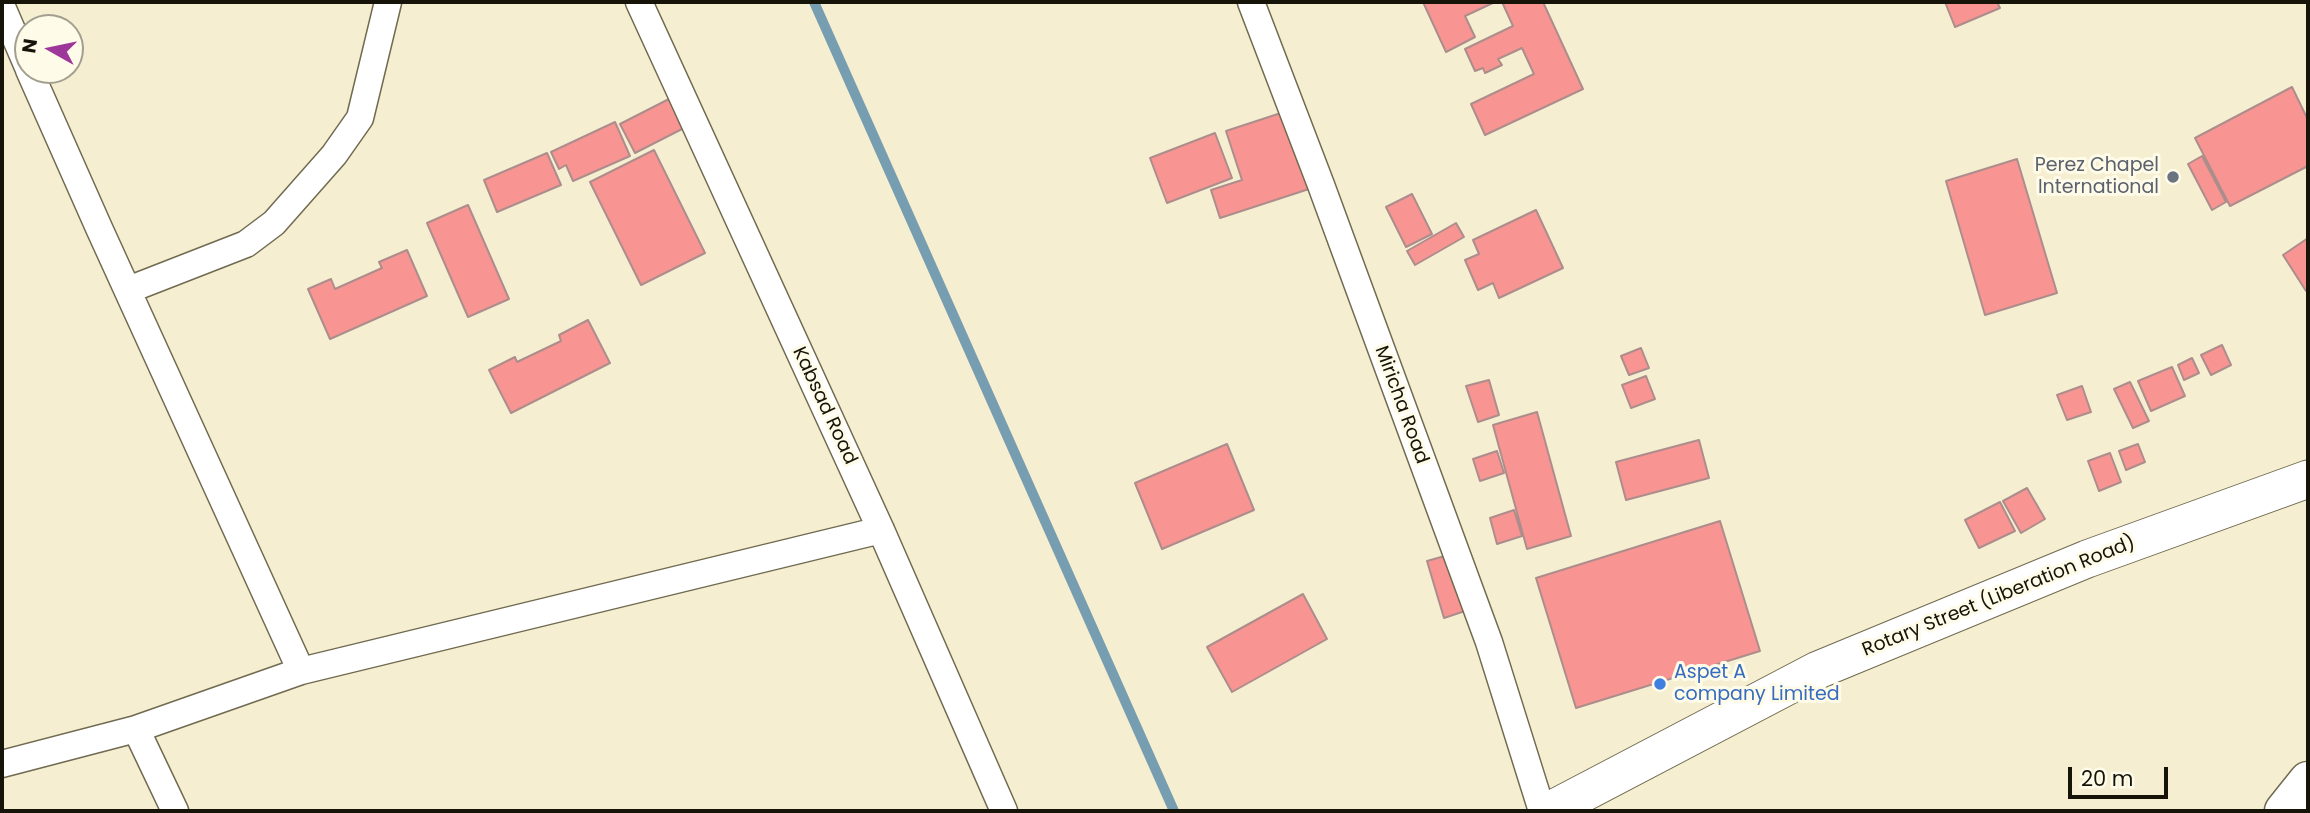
<!DOCTYPE html>
<html>
<head>
<meta charset="utf-8">
<style>
	body { margin:0 }
	#map { position:relative; width:2310px; height:813px; overflow:hidden; background:#f5eed1; font-family:Poppins,sans-serif }
	canvas { display:block }
	.frame { position:absolute; inset:0; border:4px solid #161409; pointer-events:none }
	.north { position:absolute; left:14px; top:14px; width:70px; height:70px; box-sizing:border-box; background:#fffbe9; border:2px solid #a29f8f; border-radius:50%; rotate:279deg; font-size:19px; font-weight:700; line-height:28px; text-align:center; color:#161409 }
	.north::after { content:''; display:block; margin:auto; width:24px; height:32px; background:#9e379a; clip-path:polygon(50% 0,100% 100%,50% 72%,0 100%) }
	.scale { position:absolute; left:2068px; top:767px; width:100px; height:32px; box-sizing:border-box; border:4px solid #161409; border-top:0; padding-left:9px; font-size:21px; line-height:24px; white-space:nowrap; color:#161409; -webkit-text-stroke:5px #fffbe9; paint-order:stroke }
</style>
</head>
<body>
<div id="map">
<canvas width="2310" height="813"></canvas>
<div class="frame"></div>
<div class="north">N</div>
<div class="scale">20 m</div>
</div>
<script>
const context = document.querySelector('canvas').getContext('2d');
context.lineJoin = 'round';
function trace(path, color, width, dash) { context.strokeStyle = color; context.lineWidth = width; context.lineCap = dash ? 'butt' : 'round'; context.setLineDash(dash || []); context.stroke(path); }
function fill(path, color) { context.fillStyle = color; context.fill(path, 'evenodd'); }
function drawText(font, color, halo, rows, align = 'center') {
  context.font = font + ' Poppins,sans-serif'; context.lineWidth = 6; context.setLineDash([]); context.textBaseline = 'middle'; context.strokeStyle = halo; context.fillStyle = color; for (const [text, x, y, turn = 0] of rows) {
    context.save(); context.translate(x, y); context.rotate((+turn || 0) * Math.PI / 180); context.textAlign = isNaN(turn) ? turn : align; if (halo) context.strokeText(text, 0, 0); context.fillText(text, 0, 0); context.restore();
  }
}
trace(new Path2D(`
	M814 2 1174 811`), '#779db0', 10);
const building = new Path2D(`
	M1423 2H1495L1465 16 1475 37 1446 52Z
	M1502 2H1543L1583 89 1485 135 1471 104 1534 74 1522 48 1498 59 1502 65 1485 73 1483 68 1475 71 1465 49 1513 26Z
	M1945 2H1997L2000 8 1955 27Z
	M2292 87 2308 120V166L2230 206 2195 138Z
	M669 99 684 128 635 153 620 124Z
	M1284 112 1309 189 1220 218 1211 190 1242 180 1226 131Z
	M615 122 630 156 573 181 566 165 559 169 551 152Z
	M1215 133 1232 178 1167 203 1150 158Z
	M654 150 705 253 641 285 590 182Z
	M547 153 561 185 497 212 484 180Z
	M2202 156 2226 202 2212 210 2188 164Z
	M2017 159 2057 293 1985 315 1946 181Z
	M1412 194 1432 234 1406 247 1386 207Z
	M468 205 509 299 468 317 427 223Z
	M1536 210 1563 268 1499 298 1493 283 1478 290 1465 260 1479 254 1473 240Z
	M1456 223 1464 237 1415 265 1407 251Z
	M2308 238V290L2306 291 2283 255Z
	M407 250 427 296 330 339 308 289 331 279 335 289 382 268 379 262Z
	M588 320 610 363 511 413 489 370 515 357 517 362 561 341 559 335Z
	M2222 345 2231 365 2211 375 2201 355Z
	M1641 348 1649 368 1629 375 1621 356Z
	M2192 358 2199 373 2184 380 2178 365Z
	M2172 367 2185 396 2151 411 2138 381Z
	M1646 376 1655 399 1631 408 1622 385Z
	M1489 380 1499 415 1478 422 1466 386Z
	M2130 382 2149 421 2133 428 2114 389Z
	M2082 386 2091 412 2067 420 2057 395Z
	M1537 412 1571 536 1527 549 1493 425Z
	M1699 440 1709 478 1626 500 1616 462Z
	M1227 444 1254 510 1162 549 1135 483Z
	M2138 444 2145 462 2126 470 2119 451Z
	M1497 451 1504 473 1480 481 1473 459Z
	M2110 453 2121 482 2099 491 2088 461Z
	M2027 488 2045 519 2021 533 2003 501Z
	M2000 502 2015 531 1979 548 1965 520Z
	M1514 510 1522 536 1497 544 1490 518Z
	M1720 521 1760 651 1576 708 1536 578Z
	M1452 554 1468 610 1444 618 1427 561Z
	M1303 594 1327 639 1232 692 1207 647Z`);
fill(building, '#f89592');
trace(building, '#ad8d8b', 2);
const street = new Path2D(`
	M639 2 881 530 1004 811
	M1251 2 1321 185 1489 642 1542 811
	M2 7 28 67
	M29 70 99 228 301 671
	M128 290 246 244 274 223 334 155 360 118 388 2
	M136 729 175 811
	M2 764 136 729 301 671 881 530`);
const secondary = new Path2D(`
	M1549 811 1818 670 2087 559 2308 479`);
const highway = new Path2D(`
	M2284 811 2308 781`);
trace(street, '#706a50', 29);
trace(secondary, '#706a50', 39);
trace(highway, '#706a50', 41);
trace(street, '#fff', 26);
trace(secondary, '#fff', 37);
trace(highway, '#fff', 38);
for (const [x, y, r, color] of [
	[2173,177,7,"#6b7280"],
	[1660,684,7,"#3f7fe0"]
]) { const dot = new Path2D(); dot.arc(x, y, r, 0, 2 * Math.PI); context.fillStyle = color; context.fill(dot); trace(dot, '#fffbe9', 2.5); }
drawText('19px', '#5b616d', '#fffbe9', [
	["Perez Chapel",2159,166],
	["International",2159,188]
], 'right');
drawText('19px', '#161409', '#fffbe9', [
	["Miricha Road",1401,405,70],
	["Kabsad Road",824,406,65],
	["Rotary Street (Liberation Road)",1999,597,-22]
]);
drawText('19px', '#366cbe', '#fffbe9', [
	["Aspet A",1674,673],
	["company Limited",1674,695]
], 'left');
</script>
</body>
</html>
